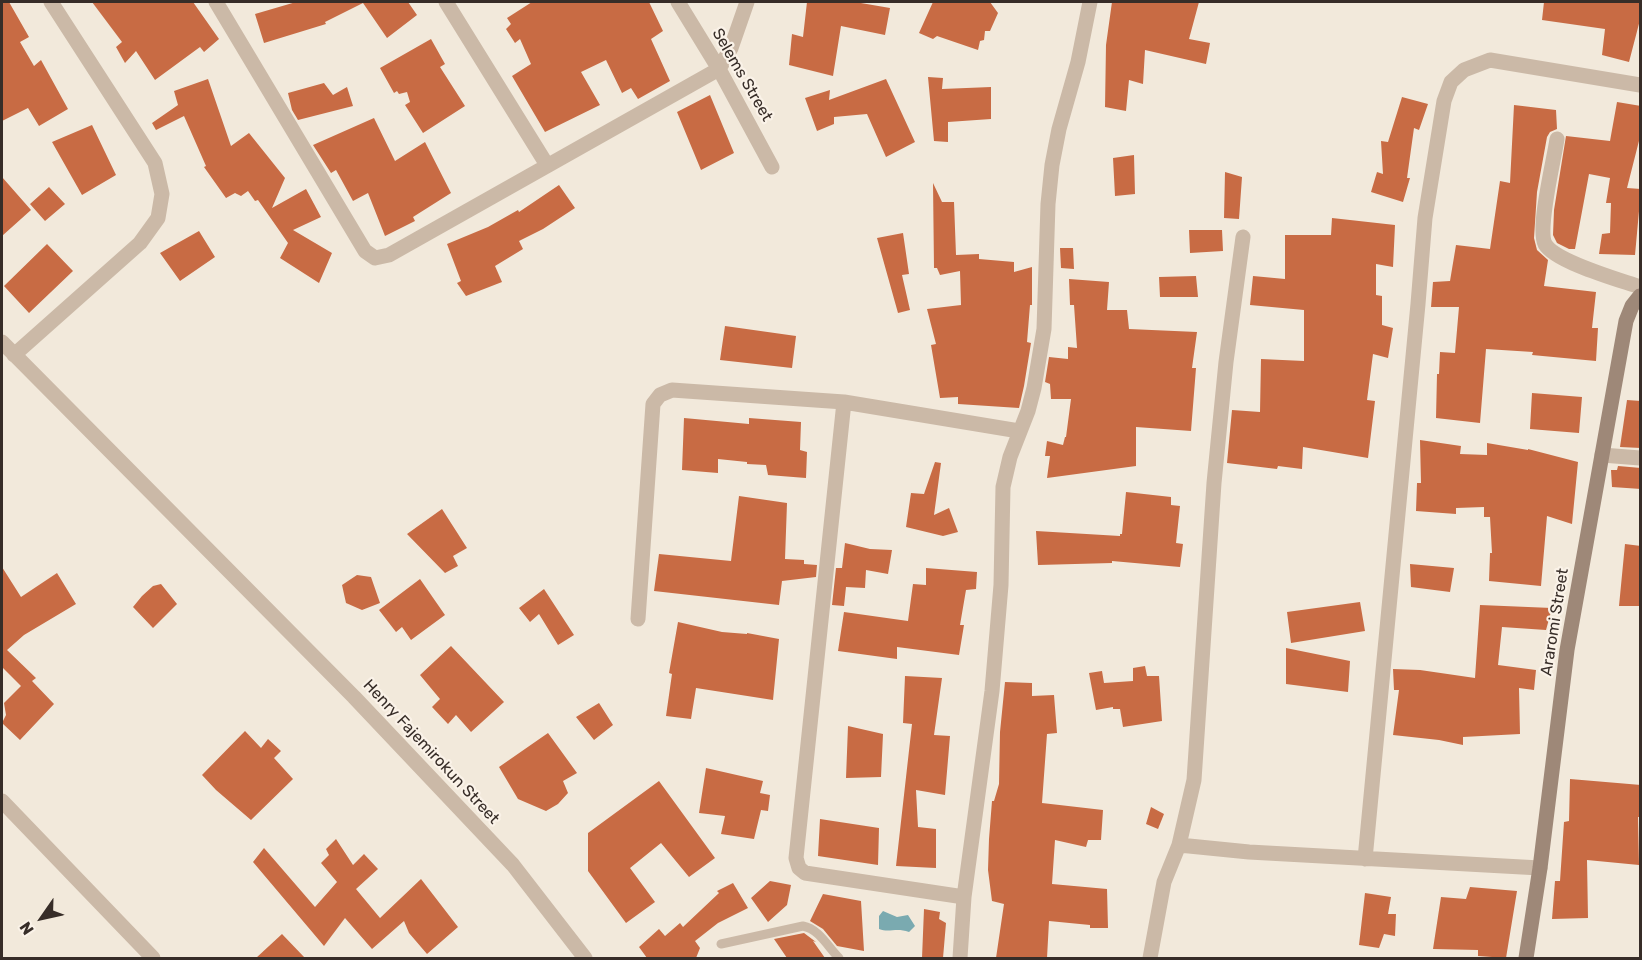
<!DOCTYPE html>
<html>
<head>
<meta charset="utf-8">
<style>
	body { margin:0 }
	#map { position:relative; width:1642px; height:960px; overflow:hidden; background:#f2e9db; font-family:Rubik,sans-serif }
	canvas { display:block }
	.frame { position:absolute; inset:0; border:3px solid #372d28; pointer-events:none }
	.north { position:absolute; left:12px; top:888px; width:60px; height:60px; -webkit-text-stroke:4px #faf2e8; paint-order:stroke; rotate:236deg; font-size:16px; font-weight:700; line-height:24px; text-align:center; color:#372d28 }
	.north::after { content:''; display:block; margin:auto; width:21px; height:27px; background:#372d28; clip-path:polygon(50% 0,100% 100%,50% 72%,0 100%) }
</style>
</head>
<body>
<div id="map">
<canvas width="1642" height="960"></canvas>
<div class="frame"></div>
<div class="north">N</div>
</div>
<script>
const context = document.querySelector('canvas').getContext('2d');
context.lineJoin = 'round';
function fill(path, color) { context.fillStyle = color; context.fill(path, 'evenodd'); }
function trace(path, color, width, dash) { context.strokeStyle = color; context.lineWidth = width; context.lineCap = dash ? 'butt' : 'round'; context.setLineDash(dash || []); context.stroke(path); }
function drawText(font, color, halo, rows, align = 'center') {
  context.font = font + ' Rubik,sans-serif'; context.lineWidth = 4.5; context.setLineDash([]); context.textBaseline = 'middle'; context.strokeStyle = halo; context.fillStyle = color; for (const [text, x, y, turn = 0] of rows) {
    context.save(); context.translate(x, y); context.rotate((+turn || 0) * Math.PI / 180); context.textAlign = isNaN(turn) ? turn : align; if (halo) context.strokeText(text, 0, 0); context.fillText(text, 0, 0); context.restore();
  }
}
fill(new Path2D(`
	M883 911 897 917 908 915 915 926 909 932C896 927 890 933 879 929V916Z`), '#7aaab0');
fill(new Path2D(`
	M2 2H9L29 37 20 42 34 66 41 60 68 109 39 126 28 108 2 121Z
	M92 2H193L219 39 204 52 200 47 155 80 136 51 125 63 116 47 122 42Z
	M296 2H408L417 15 387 38 363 3 325 22 326 24 264 43 255 14Z
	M532 2H649L663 31 651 39 670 81 638 99 631 88 622 93 606 60 581 72 600 105 545 132 512 76 531 64 520 39 515 43 506 29 511 24 507 18Z
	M807 2H855L890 8 885 35 841 26 833 76 789 65 792 34 803 37Z
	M933 2H990L998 13 990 31H985L984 40 980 41 978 50 937 36 933 39 919 33Z
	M1112 2H1199L1189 39 1210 43 1206 64 1145 50 1143 84 1129 80 1126 111 1105 107 1106 45Z
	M1544 2 1641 3V16L1629 62 1602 55 1605 29 1542 20Z
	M431 39 445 64 440 67 465 106 423 133 405 105 410 102 407 92 399 94 397 91 394 93 380 68Z
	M928 77 943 78 942 89 991 87V119L948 122V142L934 141Z
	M208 79 231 146 249 133 285 178 272 208 306 189 321 217 293 230 332 253 319 283 280 258 288 243 258 200 255 201 248 191 241 196 235 193 226 198 204 167 206 166 184 116 156 130 152 123 178 105 174 91Z
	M886 79 915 142 886 157 867 114 834 117V124L817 131 805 98 830 90 829 100Z
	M324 83 333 95 347 87 353 106 298 120 292 110 288 93Z
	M710 95 734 153 701 170 677 112Z
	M1402 97 1428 104 1419 130 1414 128 1407 178H1410L1403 202 1371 192 1377 172 1383 174 1381 141 1388 142Z
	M1617 102 1641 106V133L1627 188 1641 189 1635 255 1599 254 1602 234 1610 233 1611 203H1606L1610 178 1589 174 1575 249H1569L1557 243 1553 235 1554 210 1566 136 1610 141Z
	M1514 105 1556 110 1557 129 1550 132 1547 137 1537 192 1534 238 1537 250 1548 260 1544 286 1596 292 1592 328H1598L1596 361 1532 355 1533 352 1486 349 1480 423 1436 418 1437 374H1439L1440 352 1455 353 1459 307H1431L1433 282 1450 281 1456 245 1490 249 1500 181 1510 183Z
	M374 118 395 161 425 142 451 193 413 217 415 221 385 236 368 193 353 201 336 170 331 173 313 145Z
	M92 125 116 175 82 195 52 142Z
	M1134 155 1135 194 1115 196 1113 158Z
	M1225 172 1242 177 1239 219 1224 218Z
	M2 177 31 210 2 236Z
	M933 183 942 202H954L956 255 979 254V259L1014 262V272L1032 267V305H1030L1027 342 1031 343 1024 386 1019 408 958 404V397L940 398 931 345 936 344 927 309 961 305 960 271 940 275 937 268H934Z
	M559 185 575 208 543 229 519 241 523 249 495 266 502 282 466 296 457 283 461 281 447 244 488 227 518 210 519 212Z
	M49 187 65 204 45 221 30 204Z
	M1332 218 1395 225 1393 267 1376 264V295L1382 296V325L1393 328 1388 358 1373 354 1367 400 1375 401 1368 458 1303 447 1302 469 1278 466 1277 469 1227 463 1232 410 1260 412 1261 359 1304 361V310L1250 305 1253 276 1285 279V235H1331Z
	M1189 230H1222L1223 251 1190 253Z
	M199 231 215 257 180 281 160 253Z
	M903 233 909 274 902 275 910 310 898 313 877 238Z
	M47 244 73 271 29 313 4 286Z
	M1060 248H1073L1074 269 1061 268Z
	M1196 276 1198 297H1160L1159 277Z
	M1069 279 1109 282 1107 310H1127L1129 329 1197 332 1192 368H1196L1191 431 1136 427V466L1047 478 1050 456H1045L1047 441 1063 445 1065 437H1066L1071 399H1051L1050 384 1045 382 1049 357 1068 359V347L1077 348 1074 305H1070Z
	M725 326 796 336 792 368 720 360Z
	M1532 393 1582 397 1579 433 1530 429Z
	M1627 400 1641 401V448L1620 447Z
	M684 418 749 424V418L801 422 800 450 807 452 806 478 768 475 766 465 747 464V462L718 459V473L682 470Z
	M1420 440 1461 446 1460 454 1487 455V443L1528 450V449L1578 462 1572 524 1547 516 1541 586 1489 581 1490 553H1492L1490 517H1484V507L1456 508V514L1416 511 1417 483H1421Z
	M935 462 941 463 934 515 949 508 958 532 943 536 906 527 911 493 924 494Z
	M1618 466 1641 468V489L1612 487 1611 470H1617Z
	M1126 492 1171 497V505L1180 506 1176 543 1183 544 1180 567 1112 561V563L1038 565 1036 531 1120 536V534H1122Z
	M739 496 787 503 785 559 804 560V564L817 565 816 577 782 581 779 605 654 591 659 554 731 561Z
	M442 509 467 548 453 556 458 566 445 573 407 534Z
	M845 543 870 549 892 550 888 574 866 570 865 588 846 587 844 606 832 605 836 568H842Z
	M1625 544 1641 546V606H1619Z
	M1410 564 1454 568 1450 592 1411 587Z
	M2 567 21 597 57 573 76 604 24 635 7 650 36 678 32 681 54 704 20 740 2 723 6 715 4 703 21 686 2 667Z
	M926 568 977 572 976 589 966 590 960 625H964L959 655 897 647V659L838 651 844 612 908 621 913 584 926 585Z
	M357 575 371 577 380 603 362 610 346 603 342 585Z
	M420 579 445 615 411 640 402 627 396 632 379 610Z
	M161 584 177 604 153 628 133 607 142 596 153 586Z
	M544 589 574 635 558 645 539 614 530 622 519 608Z
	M1360 602 1365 631 1291 643 1287 612Z
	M1480 605 1552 608 1546 630 1502 627 1498 665 1536 670 1534 690 1519 688 1520 734 1463 737V745L1439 740 1393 735 1399 690H1394L1393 669 1420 670 1475 678Z
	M678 622 722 632 747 634V633L779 639 773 700 696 688 691 719 666 716 672 674 669 673Z
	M451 646 504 702 471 732 456 715 448 724 432 707 440 699 420 675Z
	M1286 648 1350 661 1348 692 1286 684Z
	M1145 666 1147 676H1159L1162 721 1123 727 1120 709H1113V707L1096 710 1089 673 1102 671 1104 683 1133 681V668Z
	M905 676 942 678 934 735 950 736 945 795 916 790 918 827 936 829V868L896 866 912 724 903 723Z
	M1005 682 1032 683V696L1054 695 1057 733 1047 734 1042 803 1103 810 1101 840H1088L1086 847 1055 840 1052 884 1107 889 1108 928H1090V925L1049 921 1047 958H996L1004 904 992 901 988 870 989 839 992 801H994L999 784 1000 732Z
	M599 703 613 725 594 740 576 717Z
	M848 726 883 734 881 777 846 778Z
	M245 731 261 748 268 739 281 751 274 758 293 779 251 820 216 790 202 775Z
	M548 733 577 773 563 781 568 793 558 804 546 811 518 799 499 767Z
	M706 768 763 781 760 793 770 795 768 811 761 810 754 839 721 834 725 816 699 813Z
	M1570 779 1641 785V817H1638L1639 865 1587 860 1588 918 1552 919 1555 881H1560L1564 822 1569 821Z
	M659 781 715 858 689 877 661 843 630 868 655 902 626 923 588 871V833Z
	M1151 807 1164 814 1158 829 1146 824Z
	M820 819 879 828 878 865 818 856Z
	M336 839 353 865 364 854 378 869 356 889 380 918 421 879 458 927 427 954 409 933 404 921 372 949 345 918 324 946 253 862 264 848 315 907 337 882 321 863 329 855 326 849Z
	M770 881 791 885 787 905 768 922 751 898Z
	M733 883 748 908 718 923 695 941 700 948 696 958H647L639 947 659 929 665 936 680 923 683 927 719 893 717 891Z
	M1470 887 1517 891 1506 958 1478 956V950L1433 949 1441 897 1466 899Z
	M1365 893 1391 897 1388 914H1396L1395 936 1384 934 1379 948 1359 945Z
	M823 894 861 901 864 951 837 946 823 929 810 921Z
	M924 909 940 912 939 919 946 923 943 958H922Z
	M804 933 816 942 813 941 825 958H787L774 939Z
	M282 934 305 958H256Z`), '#c86b44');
trace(new Path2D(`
	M721 944 803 926C819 929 828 947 839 958`), '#cbb9a7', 9);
trace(new Path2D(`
	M216 2 365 251 375 258 389 255 719 69 731 48 747 2
	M446 2 547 165
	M678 2 719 69 772 167
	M1557 139C1554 160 1537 228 1545 244 1555 262 1620 280 1640 287
	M2 342 354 697 513 865 585 958
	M14 355 140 243 158 218 162 194 155 163 51 2
	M1602 455 1640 458
	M638 619 653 404 660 395 672 390 844 402
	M2 801 153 958
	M1179 845 1249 852 1540 868
	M1365 859 1418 304 1425 218 1444 101 1451 82 1464 70 1490 60 1640 85
	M964 897 805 873 799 868 796 858 844 402 1019 431
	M960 958 964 897 992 691 1001 585 1003 487 1010 457 1028 411 1034 388 1044 329 1048 204 1052 165 1059 129 1078 62 1090 2
	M1150 958 1164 882 1179 845 1194 780 1214 483 1226 362 1243 237`), '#cbb9a7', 15);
trace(new Path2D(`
	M1526 958 1540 868 1567 650 1626 321 1632 306 1640 296`), '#9e8878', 15);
drawText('16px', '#372d28', '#faf2e8', [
	["Selems Street",742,75,60],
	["Araromi Street",1555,622,-81],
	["Henry Fajemirokun Street",431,752,47]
]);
</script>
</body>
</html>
